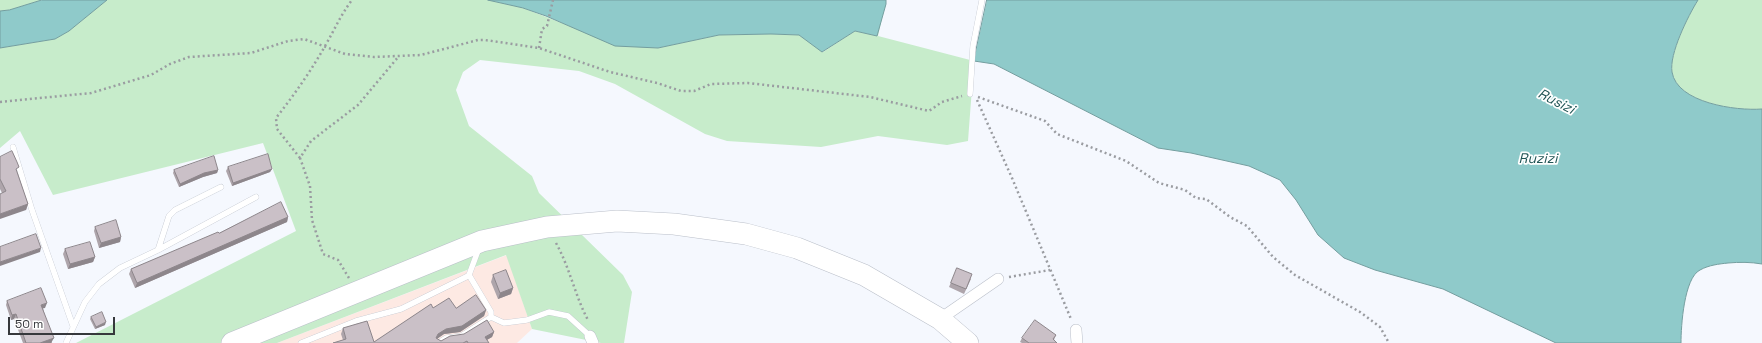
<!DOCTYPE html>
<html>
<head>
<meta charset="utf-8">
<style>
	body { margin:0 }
	#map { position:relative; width:1762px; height:343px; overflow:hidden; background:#f5f8fe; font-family:"Space Grotesk",sans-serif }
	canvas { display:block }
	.scale { position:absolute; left:8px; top:317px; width:107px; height:18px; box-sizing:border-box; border:2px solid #36383c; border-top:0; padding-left:5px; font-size:12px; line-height:14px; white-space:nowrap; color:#36383c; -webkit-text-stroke:3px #fff; paint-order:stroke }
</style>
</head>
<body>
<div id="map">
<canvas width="1762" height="343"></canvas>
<div class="scale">50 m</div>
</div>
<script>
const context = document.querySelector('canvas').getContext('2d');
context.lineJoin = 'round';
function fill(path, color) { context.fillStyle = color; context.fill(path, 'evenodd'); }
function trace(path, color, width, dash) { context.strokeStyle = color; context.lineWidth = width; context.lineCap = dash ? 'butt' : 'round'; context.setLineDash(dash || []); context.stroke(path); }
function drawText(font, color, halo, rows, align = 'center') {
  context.font = font + ' "Space Grotesk",sans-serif'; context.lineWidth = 3.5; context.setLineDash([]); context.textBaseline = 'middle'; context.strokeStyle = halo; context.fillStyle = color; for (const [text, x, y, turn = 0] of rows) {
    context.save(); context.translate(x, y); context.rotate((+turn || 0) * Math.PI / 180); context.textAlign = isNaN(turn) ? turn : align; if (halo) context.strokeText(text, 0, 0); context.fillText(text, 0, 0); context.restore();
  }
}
fill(new Path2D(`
	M507 255 532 329 517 343H277Z`), '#fde9e3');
fill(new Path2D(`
	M0 0H42L9 10 0 11Z
	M107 0H488L523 8 572 27 658 48 719 35 771 34 799 35 823 52 855 31 877 36 886 0 878 36 974 61 968 141 947 145 878 136 821 147 727 141 705 134 615 84 579 71 480 60 463 72 456 90 469 126 532 176 539 193 623 275 632 292 624 343H601L532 329 506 255 277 343H76L296 231 263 143 53 195 20 131 0 148V48L55 39 69 31Z
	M1698 0H1762V109C1736 111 1677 103 1672 72 1669 54 1688 16 1698 0Z`), '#c7eccb');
const water = new Path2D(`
	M42 0H107L69 31 55 39 0 48V11L9 10Z
	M488 0H886V4L877 36 855 31 822 52 799 35 771 34 719 35 658 48 615 46 546 16 523 8Z
	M987 0H1698C1688 16 1669 54 1672 72 1677 103 1736 111 1762 109V264C1751 262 1739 262 1728 263 1719 264 1709 265 1700 270 1684 278 1681 326 1681 343H1556L1443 289 1375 270 1344 258 1318 235 1296 200 1280 180 1249 166 1191 153 1158 148 994 64 974 61Z`);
fill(water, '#8fcaca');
trace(water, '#749e9f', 1);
const lane = new Path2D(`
	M970 94 973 46 982 0
	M13 147 32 210 73 326
	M158 250 169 216 175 210 221 187
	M469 275 491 312V317L504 323 527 320 549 312 568 316 590 336
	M66 343 85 302 99 284 120 268 158 250 256 197
	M301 343 356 321 401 309 466 277 469 275 479 248
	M438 343 446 338 461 336 491 317`);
const street = new Path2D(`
	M940 319 998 279
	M1076 330 1077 343
	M590 336 593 343`);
const highway = new Path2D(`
	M232 343 482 241 547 227 617 221 674 224 746 234 797 248 864 275 940 319 968 343`);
trace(lane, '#babfc9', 6);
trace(street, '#babfc9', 12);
trace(highway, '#babfc9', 22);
trace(new Path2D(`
	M539 48 542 29 547 26 553 0
	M978 97 1045 121 1057 134 1126 161 1159 183 1185 190 1196 198 1206 199 1230 217 1247 226 1273 257 1295 275 1360 312 1380 327 1389 343
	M977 100 1012 178 1071 319
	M0 102 91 93 151 75 170 64 189 57 251 53 288 41 304 39 345 54 374 57 421 55 478 40H485L539 48 610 72 657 83 681 91H694L711 84 748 83 870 97 929 111 942 102 962 96
	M300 158 277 129 276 118C294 95 311 71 325 46 335 29 340 16 352 0
	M556 243C570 268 575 296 588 320
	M1009 277 1050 270
	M349 278 338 260 323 254 312 220 310 186 300 158 311 141 358 105 399 56`), '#9a9ca1', 2.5, [2, 3]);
trace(lane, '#fff', 5.5);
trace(street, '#fff', 11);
trace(highway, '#fff', 21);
fill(new Path2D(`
	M0 157 17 172 28 204 26 210 2 193 0 189Z
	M228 167 272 169 270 172 232 186 226 171Z
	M174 170H218L217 173 203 177 179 187 173 173Z
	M288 217 287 222 135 288 129 274 131 269 219 233Z
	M95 227 121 237 120 242 99 248 94 231Z
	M65 249 95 257 93 262 68 269 63 254Z
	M957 268 971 279 964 294 949 287Z
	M493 275 513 288 511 294 498 299 491 282Z
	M7 301 45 308H43L52 343H23L14 319 11 320 6 305Z
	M433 308H456L486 310 484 316 460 332 444 334 437 339 441 341 494 332 492 337 487 340 489 343H333L343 340 341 334 343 328 374 342Z
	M91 317 105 325 95 329 90 319Z
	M1056 335 1054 340 1057 343H1022L1020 342 1022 338Z`), '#aea5ab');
fill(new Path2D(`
	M272 169 270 172 232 186 233 183Z
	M218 170 217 173 203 177 179 187 180 184 204 173Z
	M28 204 26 210 0 219V214Z
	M288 217 287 222 135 288 137 283Z
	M121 237 120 242 99 248 101 243Z
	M41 248 40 252 0 266V262Z
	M95 257 93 262 68 269 70 264Z
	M513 288 511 294 498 299 500 293Z
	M47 303 45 308 40 309 41 305Z
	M486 310 484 316 460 332 444 334 435 340 438 334 446 329Z
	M16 314 14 319 11 320 12 315Z
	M106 322 105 325 95 329 96 327Z
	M494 332 492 337 483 342 485 337Z
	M54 338 51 343H40Z`), '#8d868b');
const building = new Path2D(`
	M12 151 17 162 19 167 16 169 28 204 0 214V194L6 191 0 179V157Z
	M268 154 272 169 233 183 228 167Z
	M214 156 218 170 204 173 180 184 174 170Z
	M281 202 288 217 137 283 131 269 218 232 219 233Z
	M116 220 121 237 101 243 95 227Z
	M36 234 41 248 0 262V247Z
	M90 242 95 257 70 264 65 249Z
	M957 268 972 274 966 289 951 283Z
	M506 270 513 288 500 293 493 275Z
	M41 288 47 303 41 305 54 338 40 343H26L16 314 12 315 7 301Z
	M476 295 486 310 462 326 446 329 438 334 436 338 441 341 450 336 464 334 487 320 494 332 485 337 489 343H468L467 341 463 343H333L346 339 343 328 367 321 374 342 431 304 433 308 449 298 456 308Z
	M102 312 106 322 96 327 91 317Z
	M1035 320 1056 335 1053 339 1057 343H1029L1022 338Z`);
fill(building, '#cac0c7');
trace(building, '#8d868b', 1);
drawText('italic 14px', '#215555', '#fff', [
	["Rusizi",1556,102,27],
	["Ruzizi",1538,159]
]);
</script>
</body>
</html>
